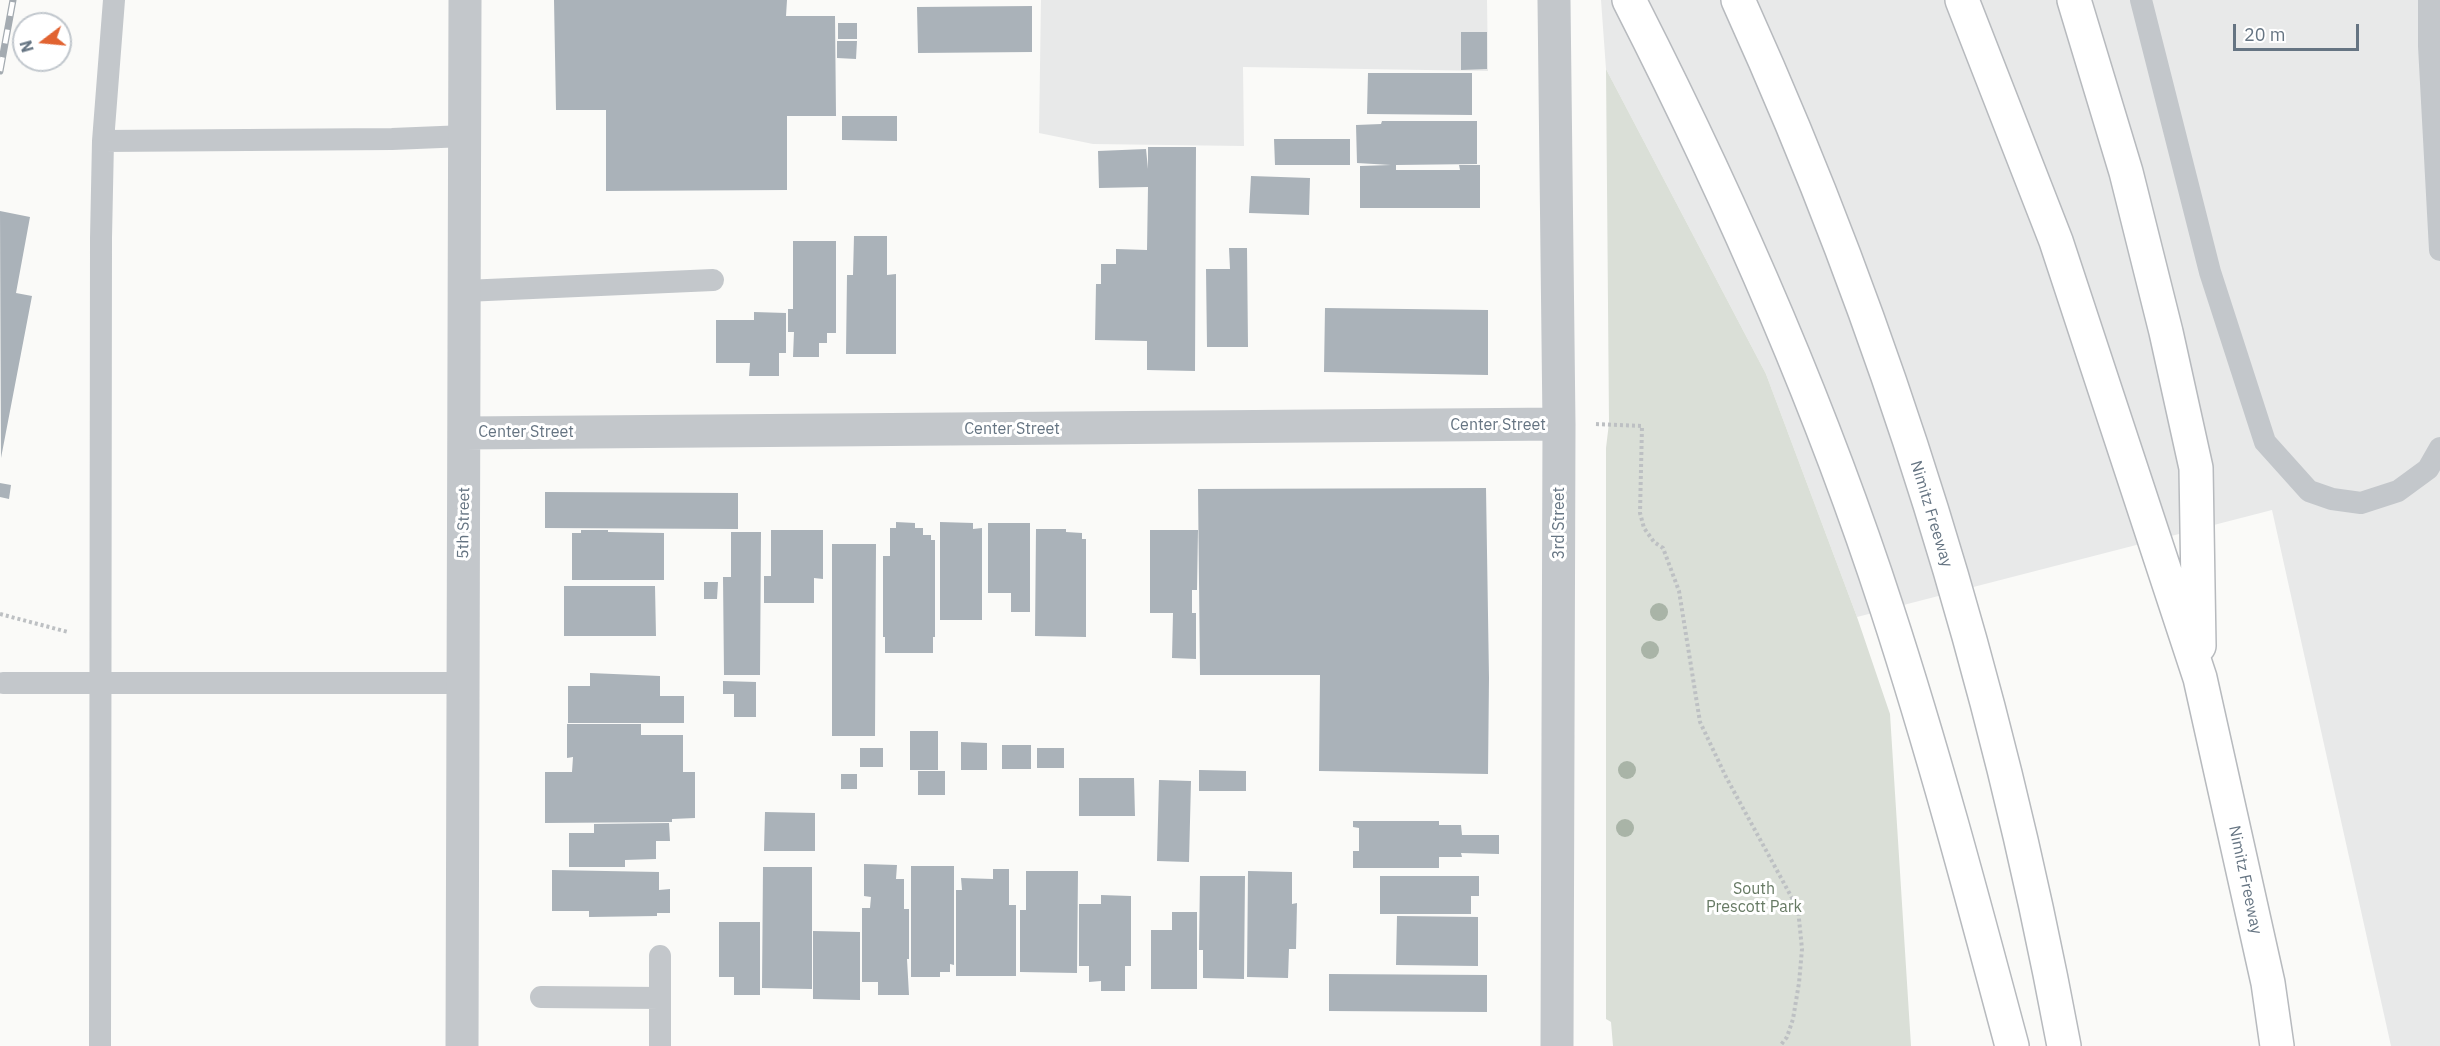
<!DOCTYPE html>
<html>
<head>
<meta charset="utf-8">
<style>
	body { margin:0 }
	#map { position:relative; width:2440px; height:1046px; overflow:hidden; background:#fafaf8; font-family:"IBM Plex Sans",sans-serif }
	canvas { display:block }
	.north { position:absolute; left:12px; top:12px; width:60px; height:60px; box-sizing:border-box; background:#fff; border:2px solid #c1c7cd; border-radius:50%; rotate:254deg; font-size:16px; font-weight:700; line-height:24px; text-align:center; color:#657482 }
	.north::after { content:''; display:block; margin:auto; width:21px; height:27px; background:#e16331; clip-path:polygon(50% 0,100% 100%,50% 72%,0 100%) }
	.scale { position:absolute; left:2233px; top:24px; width:126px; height:27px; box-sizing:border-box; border:3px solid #657482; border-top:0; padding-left:8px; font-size:18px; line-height:21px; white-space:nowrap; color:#657482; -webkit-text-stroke:4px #fff; paint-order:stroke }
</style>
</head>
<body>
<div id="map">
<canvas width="2440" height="1046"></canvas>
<div class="north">N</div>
<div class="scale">20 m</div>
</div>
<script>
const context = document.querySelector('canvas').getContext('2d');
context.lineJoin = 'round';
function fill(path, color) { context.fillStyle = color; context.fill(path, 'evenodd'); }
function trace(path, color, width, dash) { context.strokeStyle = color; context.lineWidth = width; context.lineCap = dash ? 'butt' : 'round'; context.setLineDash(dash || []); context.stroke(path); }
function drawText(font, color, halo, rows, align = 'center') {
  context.font = font + ' "IBM Plex Sans",sans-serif'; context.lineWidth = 6; context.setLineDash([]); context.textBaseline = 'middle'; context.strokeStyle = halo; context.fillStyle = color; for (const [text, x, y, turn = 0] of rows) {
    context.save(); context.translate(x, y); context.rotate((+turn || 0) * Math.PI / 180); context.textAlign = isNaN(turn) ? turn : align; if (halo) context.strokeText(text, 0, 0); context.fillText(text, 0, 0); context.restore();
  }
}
fill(new Path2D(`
	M1041 0H1487L1488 71 1243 67 1244 146 1093 144 1039 133Z
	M1601 0H2440V1046H2391L2272 510 1857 617 1766 374 1606 69Z`), '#e8e9e9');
fill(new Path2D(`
	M1606 69 1766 374 1857 617 1890 714 1911 1046H1613L1611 1022 1606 1019V448L1609 423Z`), '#dadfd7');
fill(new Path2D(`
	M554 0H787L786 16H835L836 116H787V190L606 191V110H556Z
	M1032 6V52L918 53 917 7Z
	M838 23H857V39H838Z
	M1461 32H1487V69L1461 70Z
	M837 41H857L856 59 837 58Z
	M1368 73H1472V115L1367 114Z
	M842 116H897V141L842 140Z
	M1382 121H1477V164L1396 165V170H1460L1459 165H1480V208H1360V166L1391 165 1357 163 1356 125 1381 124Z
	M1274 139H1350V165H1275Z
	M1148 147H1196L1195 371 1147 370V341L1095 340 1096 284H1101V264H1116V249L1147 250 1148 187 1099 188 1098 151 1146 149 1148 169Z
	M1251 176 1310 178 1309 215 1249 213Z
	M0 211 30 217 16 293 32 296 1 458Z
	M854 236H887V275L896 274V354H846L847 275H853Z
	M793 241H836V333H827V343H819V357H793L794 332H788V309H793Z
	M1229 248H1247L1248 347H1207L1206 269H1230Z
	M1325 308 1488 310V375L1324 372Z
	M754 312 786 313V353H779V376H749L750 363H716V320H754Z
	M0 483 11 485 9 499 0 497Z
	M1486 488 1489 678 1488 774 1319 771 1320 675H1200L1198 489Z
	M545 492 738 493V529L545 528Z
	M896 522 915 523V528H923V535H931V540H935V637H933V653H885V637H883V556H890V528H896Z
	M940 522 973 523V529L982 528V620H940Z
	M988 523H1030V612H1011V593H988Z
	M1036 529H1066V532L1082 533V539H1086V637L1035 636Z
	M581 530H608V532L664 533V580H572V533H581Z
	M771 530H823V579L814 578V603H764V576H771Z
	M1150 530H1198L1197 590H1192V613H1196V659L1172 658 1173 613H1150Z
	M731 532H761L760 675H724L723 577H731Z
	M832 544H876L875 736H832Z
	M704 582H718L717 599H704Z
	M564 586H655L656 636H564Z
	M590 673 660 676V696H684V723H568V686H590Z
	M723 681 756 682V717H734V694H723Z
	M567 724H641V735H683V772H695V818L672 819V822L545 823V772H572L573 757 567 758Z
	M910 731H938V770H910Z
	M961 742 987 743V770H961Z
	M1002 745H1031V769H1002Z
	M860 748H883V767H860Z
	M1037 748H1064V768H1037Z
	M1199 770 1246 771V791H1199Z
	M918 771H945V795H918Z
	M841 774H857V789H841Z
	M1079 778H1134L1135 816H1079Z
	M1159 780 1191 781 1189 862 1157 861Z
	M765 812 815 813V851H764Z
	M1353 821H1439V825H1461L1462 835H1499V854L1461 853 1462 857H1439V868H1353V851H1359V828L1353 827Z
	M669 823 670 841H656V859L625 860V867H569V833H594V824Z
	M864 864 897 865 896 879H904V909H909V959H907L909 995H878V982H862V908H870L871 897 864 896Z
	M911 866H954V965L950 964V972H940V977H911Z
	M763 867H812V989L762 988Z
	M993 869H1009V905H1016V976H956V890H962L961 878 993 879Z
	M552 870 659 872V890L670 889V913H657V916L589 917V911H552Z
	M1026 871H1078L1077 973 1020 972V910H1026Z
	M1248 871 1292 872V904L1297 903 1296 949H1289L1288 978 1247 977Z
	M1200 876H1245L1244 979 1203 978V950H1199Z
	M1380 876H1479V896H1471V914H1380Z
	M1101 895 1131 896V966H1125V991H1101V981L1089 982V966H1079V904H1101Z
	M1172 912H1197V989H1151V930H1172Z
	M1397 916 1478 917V966L1396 965Z
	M719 922H760V995H734V977H719Z
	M813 931 860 932V1000L813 999Z
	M1329 974 1487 975V1012L1329 1011Z`), '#aab2b9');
const motorway = new Path2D(`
	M1629 0C1729 196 1819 400 1887 609 1934 753 1973 900 2012 1046
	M1738 0C1889 333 1997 687 2064 1046
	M1962 0 2056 241 2200 678 2268 983 2277 1046
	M2074 0 2126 172 2166 332 2196 468 2199 646`);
trace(motorway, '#b7babe', 36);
trace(new Path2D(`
	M1596 424 1642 426 1640 513 1644 528 1654 542 1663 548 1679 591 1700 722 1726 777 1798 909 1802 949 1799 983 1793 1019 1787 1037 1780 1046
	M0 614 68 632`), '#bdc0c3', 4, [3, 3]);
trace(new Path2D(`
	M2141 0 2210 272 2265 442 2309 491 2332 499 2361 503 2398 491 2428 469 2440 448
	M2429 0V46L2440 250
	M103 141 392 139 465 136
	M465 291 713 280
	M3 683H462
	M541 997 660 998
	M100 1046 101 238 103 141 114 0
	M660 1046V956`), '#c3c7cb', 22);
trace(new Path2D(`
	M1554 0 1559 424 1557 1046
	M465 433 1559 424
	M462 1046 465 0`), '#c3c7cb', 33);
trace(motorway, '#fff', 33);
const rail = new Path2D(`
	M0 71 13 0`);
trace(rail, '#a4abb1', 7);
trace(rail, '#fff', 4.5, [14]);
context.fillStyle = '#a9b4a7';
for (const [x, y] of [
	[1659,612],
	[1650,650],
	[1627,770],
	[1625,828]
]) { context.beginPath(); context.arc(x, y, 9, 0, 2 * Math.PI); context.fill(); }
drawText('16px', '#657482', '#fff', [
	["Center Street",1498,425],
	["Center Street",1012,429],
	["Center Street",526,432],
	["Nimitz Freeway",1931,514,73],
	["5th Street",464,523,-89],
	["3rd Street",1559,523,-90],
	["Nimitz Freeway",2245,880,78]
]);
drawText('16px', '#677a64', '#fff', [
	["South",1754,889],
	["Prescott Park",1754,907]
]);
</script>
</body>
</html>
